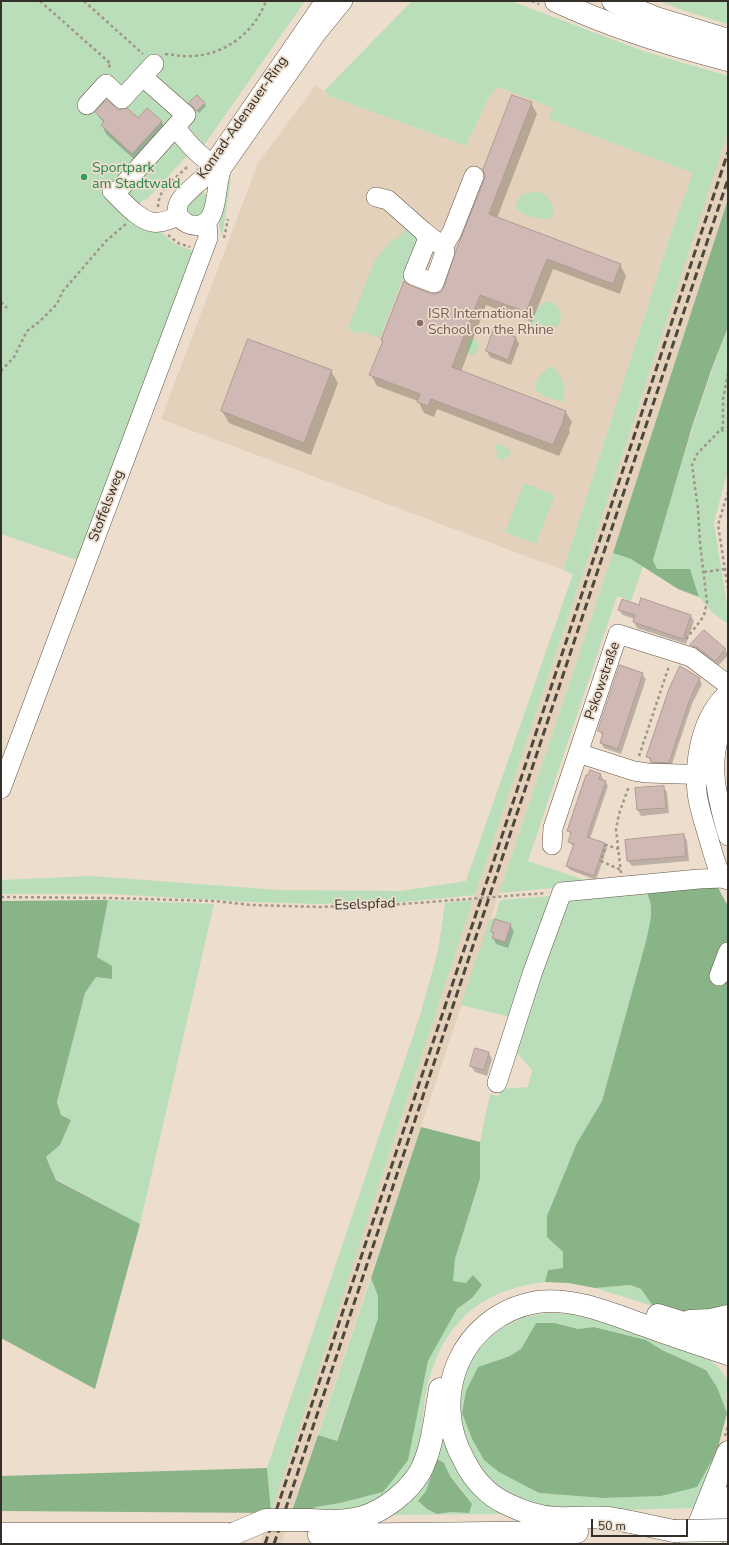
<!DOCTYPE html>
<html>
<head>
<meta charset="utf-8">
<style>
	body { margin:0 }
	#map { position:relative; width:729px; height:1545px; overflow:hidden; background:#ecddcd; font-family:"Nunito Sans",sans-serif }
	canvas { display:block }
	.frame { position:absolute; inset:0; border:2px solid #342f28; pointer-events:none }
	.scale { position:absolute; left:591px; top:1519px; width:97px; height:18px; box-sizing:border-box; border:2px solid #342f28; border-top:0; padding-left:5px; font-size:12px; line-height:14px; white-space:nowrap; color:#342f28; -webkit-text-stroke:3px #ecddcd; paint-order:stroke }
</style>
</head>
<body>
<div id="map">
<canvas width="729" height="1545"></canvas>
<div class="frame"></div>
<div class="scale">50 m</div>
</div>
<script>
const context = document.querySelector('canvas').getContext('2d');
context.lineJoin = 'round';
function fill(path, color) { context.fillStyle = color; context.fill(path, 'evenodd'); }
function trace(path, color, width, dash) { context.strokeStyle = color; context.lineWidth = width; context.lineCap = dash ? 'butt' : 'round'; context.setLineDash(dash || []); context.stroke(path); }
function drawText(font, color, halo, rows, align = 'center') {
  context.font = font + ' "Nunito Sans",sans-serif'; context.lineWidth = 3.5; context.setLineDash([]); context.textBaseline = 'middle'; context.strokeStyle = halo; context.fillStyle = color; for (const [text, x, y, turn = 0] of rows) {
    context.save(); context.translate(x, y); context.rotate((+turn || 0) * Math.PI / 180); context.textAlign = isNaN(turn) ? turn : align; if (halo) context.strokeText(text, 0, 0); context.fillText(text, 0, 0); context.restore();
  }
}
fill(new Path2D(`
	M316 85 329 96 466 146 489 97 498 87 554 108 550 119 693 173 673 227 563 570 161 419 258 163Z
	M728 132V199L613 553 281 1544H260L473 900 617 472Z`), '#e4d1bb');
fill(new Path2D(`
	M1 1H305L202 148 194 142 183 153 187 156 146 200 144 199 130 213 160 230 167 238 179 246 197 252 83 562 1 534Z
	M412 1H511L643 51 728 76V132L617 472 475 895 403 902 319 904 252 902 110 894H1V880L91 876 278 890 401 891 466 881 573 574 563 570 673 227 693 173 549 119 553 108 498 87 489 97 466 146 329 96 324 91Z
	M659 1H728V24L685 11Z
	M225 177H229L231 179 222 237 219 225Z
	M202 192 207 195 206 212 199 219 187 213 188 203 199 193Z
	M538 192C548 194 553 204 554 213L550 219C539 220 523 216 516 208 516 194 526 193 538 192Z
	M408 227 418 239 380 338 360 331 356 334 348 328 374 262 392 239 395 241Z
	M548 301C558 303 566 317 557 326 551 331 535 332 528 331L527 329C532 319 537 305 548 301Z
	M728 327V469L714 523 728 612V624L714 614 699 597 690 569H657L653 560C676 482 699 403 728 327Z
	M471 339H475L479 346 474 355 470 356C467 351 464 342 471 339Z
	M549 367H553C562 377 568 388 563 401L561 402 544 396 536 390C534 379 542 374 549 367Z
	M495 443 504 446 510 451V454L503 460 498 459Z
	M524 483 555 495 536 544 505 532Z
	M613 553 631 559 643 566 631 601 617 596 528 861 597 884 499 893Z
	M644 889C656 905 650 923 646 941L602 1101 577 1143 547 1237 563 1252V1268L548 1270 545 1282C480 1289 442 1324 427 1387 422 1409 423 1433 417 1456 411 1477 390 1496 370 1505 351 1514 328 1512 307 1511L316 1507 340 1503 383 1492 412 1439 428 1361 457 1309 472 1298 466 1283 453 1281 455 1259 480 1180V1142L490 1094 499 1096 502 1089 528 1087 532 1070 512 1047 570 900Z
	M552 896 514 1018 461 1005 490 919 495 918 500 900Z
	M108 900 214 904 140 1224 56 1179 46 1157 60 1145 71 1120 61 1115 57 1102 85 993 96 977 112 979V966L97 957Z
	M473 900 271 1513 267 1468 421 1012 438 951 445 903Z
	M371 1278 378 1296V1318L336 1441 318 1435Z
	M630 1285 641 1289 653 1306 595 1288Z
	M549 1313 571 1314 604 1321 703 1354 719 1368 728 1381 726 1394 727 1413 717 1387 706 1370 662 1350 646 1340 594 1327 578 1329 555 1323H536L521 1349 510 1356 478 1367 462 1413 472 1439 484 1460 539 1493 603 1498 661 1496 717 1451 695 1508 574 1511 543 1508 515 1499 491 1484 473 1463 458 1419 463 1376 473 1356 485 1341 503 1327 524 1317Z
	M442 1416 512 1514 384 1515ZM444 1463 450 1476 463 1491 469 1513 451 1512 437 1514 427 1509 418 1502 426 1491 431 1481 434 1465Z`), '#badeba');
fill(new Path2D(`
	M728 199V327L712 368 692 427 653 560 657 569H690L699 597 678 589 631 559 613 553Z
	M716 884 728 906V939L713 974 728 969V1307L713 1312H672L653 1306 641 1289 630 1285 595 1288 569 1283 545 1282 548 1270 563 1268V1252L547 1237V1216L577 1143 602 1101 646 941C650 923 656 905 644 889Z
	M108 900 97 957 112 966V979L96 977 85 993 57 1102 61 1115 71 1120 60 1145 46 1157 56 1180 140 1224 95 1389 1 1338V901Z
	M421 1127 480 1142V1179L455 1259 453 1281 466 1283 473 1275 482 1285 472 1298 457 1309 428 1361 408 1460 395 1477 383 1492 340 1503 316 1507 307 1511H292L318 1435 337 1441 378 1318V1296L371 1278Z
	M536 1323H555L578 1329 594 1327 646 1340 662 1350 706 1370 717 1387 727 1413 717 1451 697 1487 661 1496 603 1498 539 1493 499 1472 484 1460 472 1439 462 1413 466 1391 478 1367 510 1356 521 1349Z
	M437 1459 444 1463 450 1476 472 1504 469 1513 451 1512 437 1514 427 1509 418 1501 426 1491Z
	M267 1468 271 1513 1 1511V1476Z`), '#88b488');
fill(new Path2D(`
	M204 103 206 106 199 113 192 106Z
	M531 103 537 114 497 218 620 265 626 276 620 294 553 269 532 322 486 305 461 372 565 411 572 422 569 430 570 432 559 456 437 409 434 417 424 413 418 401 377 386 371 375 383 342 382 340 409 286 436 295 441 293Z
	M148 109 162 122 166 130 137 162 106 134 102 125 104 123 96 113 119 111 138 120Z
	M495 330 516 338 519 344 511 365 490 357 487 351Z
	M331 371 338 383 311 455 229 423 222 411Z
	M639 606 691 616 694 621 686 644 637 628 634 622 635 619 623 615 619 610Z
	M692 645 725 649 728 655 718 666 695 651Z
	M642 674 646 679 621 754 604 748 601 743 603 737 600 731Z
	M699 678 702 684 692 704 671 767H653L648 756Z
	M728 757V773L727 769Z
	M600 774 603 779 602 781 605 782 608 786 590 839 604 844 607 848 596 880 570 870 567 866 574 847 569 842 571 835 568 830Z
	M663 787 667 792 669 813 641 816 638 810Z
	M684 835 687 841 689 861 632 866 628 861Z
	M510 925 514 931 508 948 496 944 493 938 494 935 492 932Z
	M476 1049 489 1053 492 1059 487 1076 475 1072 471 1066Z`), '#0003');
const building = new Path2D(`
	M197 95 205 103 197 111 189 103Z
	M512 95 532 102 489 214 621 264 613 284 547 259 526 312 480 295 452 367 566 411 563 420H564L553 445 431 399 428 406 417 402 420 394 369 375 383 341 381 340 404 281 409 285 430 293 435 294 441 292 444 287 455 253 484 180 485 175 483 170Z
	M107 100 119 110 127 108 138 118 147 108 162 121 132 154 101 125 104 121 95 112Z
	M494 329 516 337 508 360 486 351Z
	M248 339 332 370 304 443 221 411Z
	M641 598 691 615 683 639 633 622 635 615 618 610 622 599 639 605Z
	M704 630 726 649 715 661 698 648 690 645Z
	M620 665 643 673 618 749 600 743 603 733 598 731Z
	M680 666 700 678 690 699 669 763 650 762 651 758 646 757 669 689Z
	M590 770 601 774 599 779 606 781 587 837 605 843 594 876 566 866 574 844 568 842 571 832 567 831 586 775H588Z
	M664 786 666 808 637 810 635 788Z
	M684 834 686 856 627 861 625 840Z
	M495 919 511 924 505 942 492 938 494 933 491 932Z
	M475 1048 489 1052 484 1070 470 1066Z`);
fill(building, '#d0b9b4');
trace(building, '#b09a95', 1);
const minor = new Path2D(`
	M325 1 204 177C197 184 184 194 180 201 168 221 201 236 211 216 218 203 216 183 222 168L316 34 343 1
	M87 105 106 84 122 99 154 64
	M175 127C188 143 202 161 222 168
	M112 191C123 201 137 219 152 222 160 224 171 219 179 216
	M115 194 186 115 143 77
	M376 197 388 200 423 231 427 237 426 243 413 275 434 283 445 252 443 247 423 231
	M443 247 452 232 474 176
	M728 711C707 757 714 789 728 836
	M578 753 634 771 647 773 714 775
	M1 789 208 238 207 223
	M552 845 553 828 618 634 691 657 728 685
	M722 878C716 866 713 853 709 840 705 825 699 809 697 793 694 760 701 716 728 693
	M719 976 728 952
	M497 1083 532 974 562 892 699 879 722 878 728 880`);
const major = new Path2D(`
	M556 1C611 27 670 45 728 60
	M613 1 656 18 728 40
	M691 1544 728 1452
	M710 1544 728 1498`);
const highway = new Path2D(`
	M658 1315 728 1337
	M690 1321 711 1320 728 1316
	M308 1520C326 1521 345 1522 363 1517 385 1510 408 1492 420 1472 433 1448 435 1416 440 1389
	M674 1531C652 1527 630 1521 608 1518 591 1516 573 1519 556 1518 540 1517 523 1512 507 1504 489 1496 474 1480 465 1462 427 1397 461 1315 537 1302 574 1297 612 1314 646 1326 673 1336 701 1345 728 1354
	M1 1534H233
	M319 1535 577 1532`);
trace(minor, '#635648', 20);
trace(major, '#635648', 23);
trace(highway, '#635648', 23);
trace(new Path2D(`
	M40 1 111 64 107 69
	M84 1 143 54
	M532 1 539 4
	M165 54C175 55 184 57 193 56 227 54 255 31 266 1
	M158 207C159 186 176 179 189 165
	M168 235 178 243 190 247
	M224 238 228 219
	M1 302 7 308
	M1 371 14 357 27 331 39 322 57 304 63 291 106 241 126 224
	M721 430 728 432
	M728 492 718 525 728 589
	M704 572 725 569
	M686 639 701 620 704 615 707 602 700 543 698 509 692 465 697 454 723 427V399L728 374
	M639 756 669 666
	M619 849 606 845 601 861 621 870
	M621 873 616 829 619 814 629 786
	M1 897 109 898 214 901 252 905 320 907 403 904 546 893
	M725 1436 728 1425`), '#a09589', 2.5, [3, 3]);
trace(minor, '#fff', 19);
trace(major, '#fff', 22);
trace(highway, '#fff', 22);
trace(new Path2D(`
	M265 1544 489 875 728 152
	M274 1544 728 179`), '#4d473f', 3, [8, 4]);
const highwayBridge = new Path2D(`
	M674 1531 728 1530
	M233 1534 266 1520H308`);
trace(highwayBridge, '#635648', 23, []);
trace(highwayBridge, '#fff', 22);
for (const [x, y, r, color] of [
	[84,177,4,"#2e9e5b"],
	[420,323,4,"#8d6e63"]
]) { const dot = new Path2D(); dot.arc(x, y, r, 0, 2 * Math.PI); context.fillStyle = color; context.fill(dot); trace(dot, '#ecddcd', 1.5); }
drawText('14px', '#342f28', '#ecddcd', [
	["Konrad-Adenauer-Ring",243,118,-55],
	["Stoffelsweg",107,506,-69],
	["Pskowstraße",603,681,-71],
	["Eselspfad",365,905,-2]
]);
drawText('14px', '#27864d', '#ecddcd', [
	["Sportpark",92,169],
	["am Stadtwald",92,185]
], 'left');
drawText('14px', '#785e54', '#ecddcd', [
	["ISR International",428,315],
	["School on the Rhine",428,331]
], 'left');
</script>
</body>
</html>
